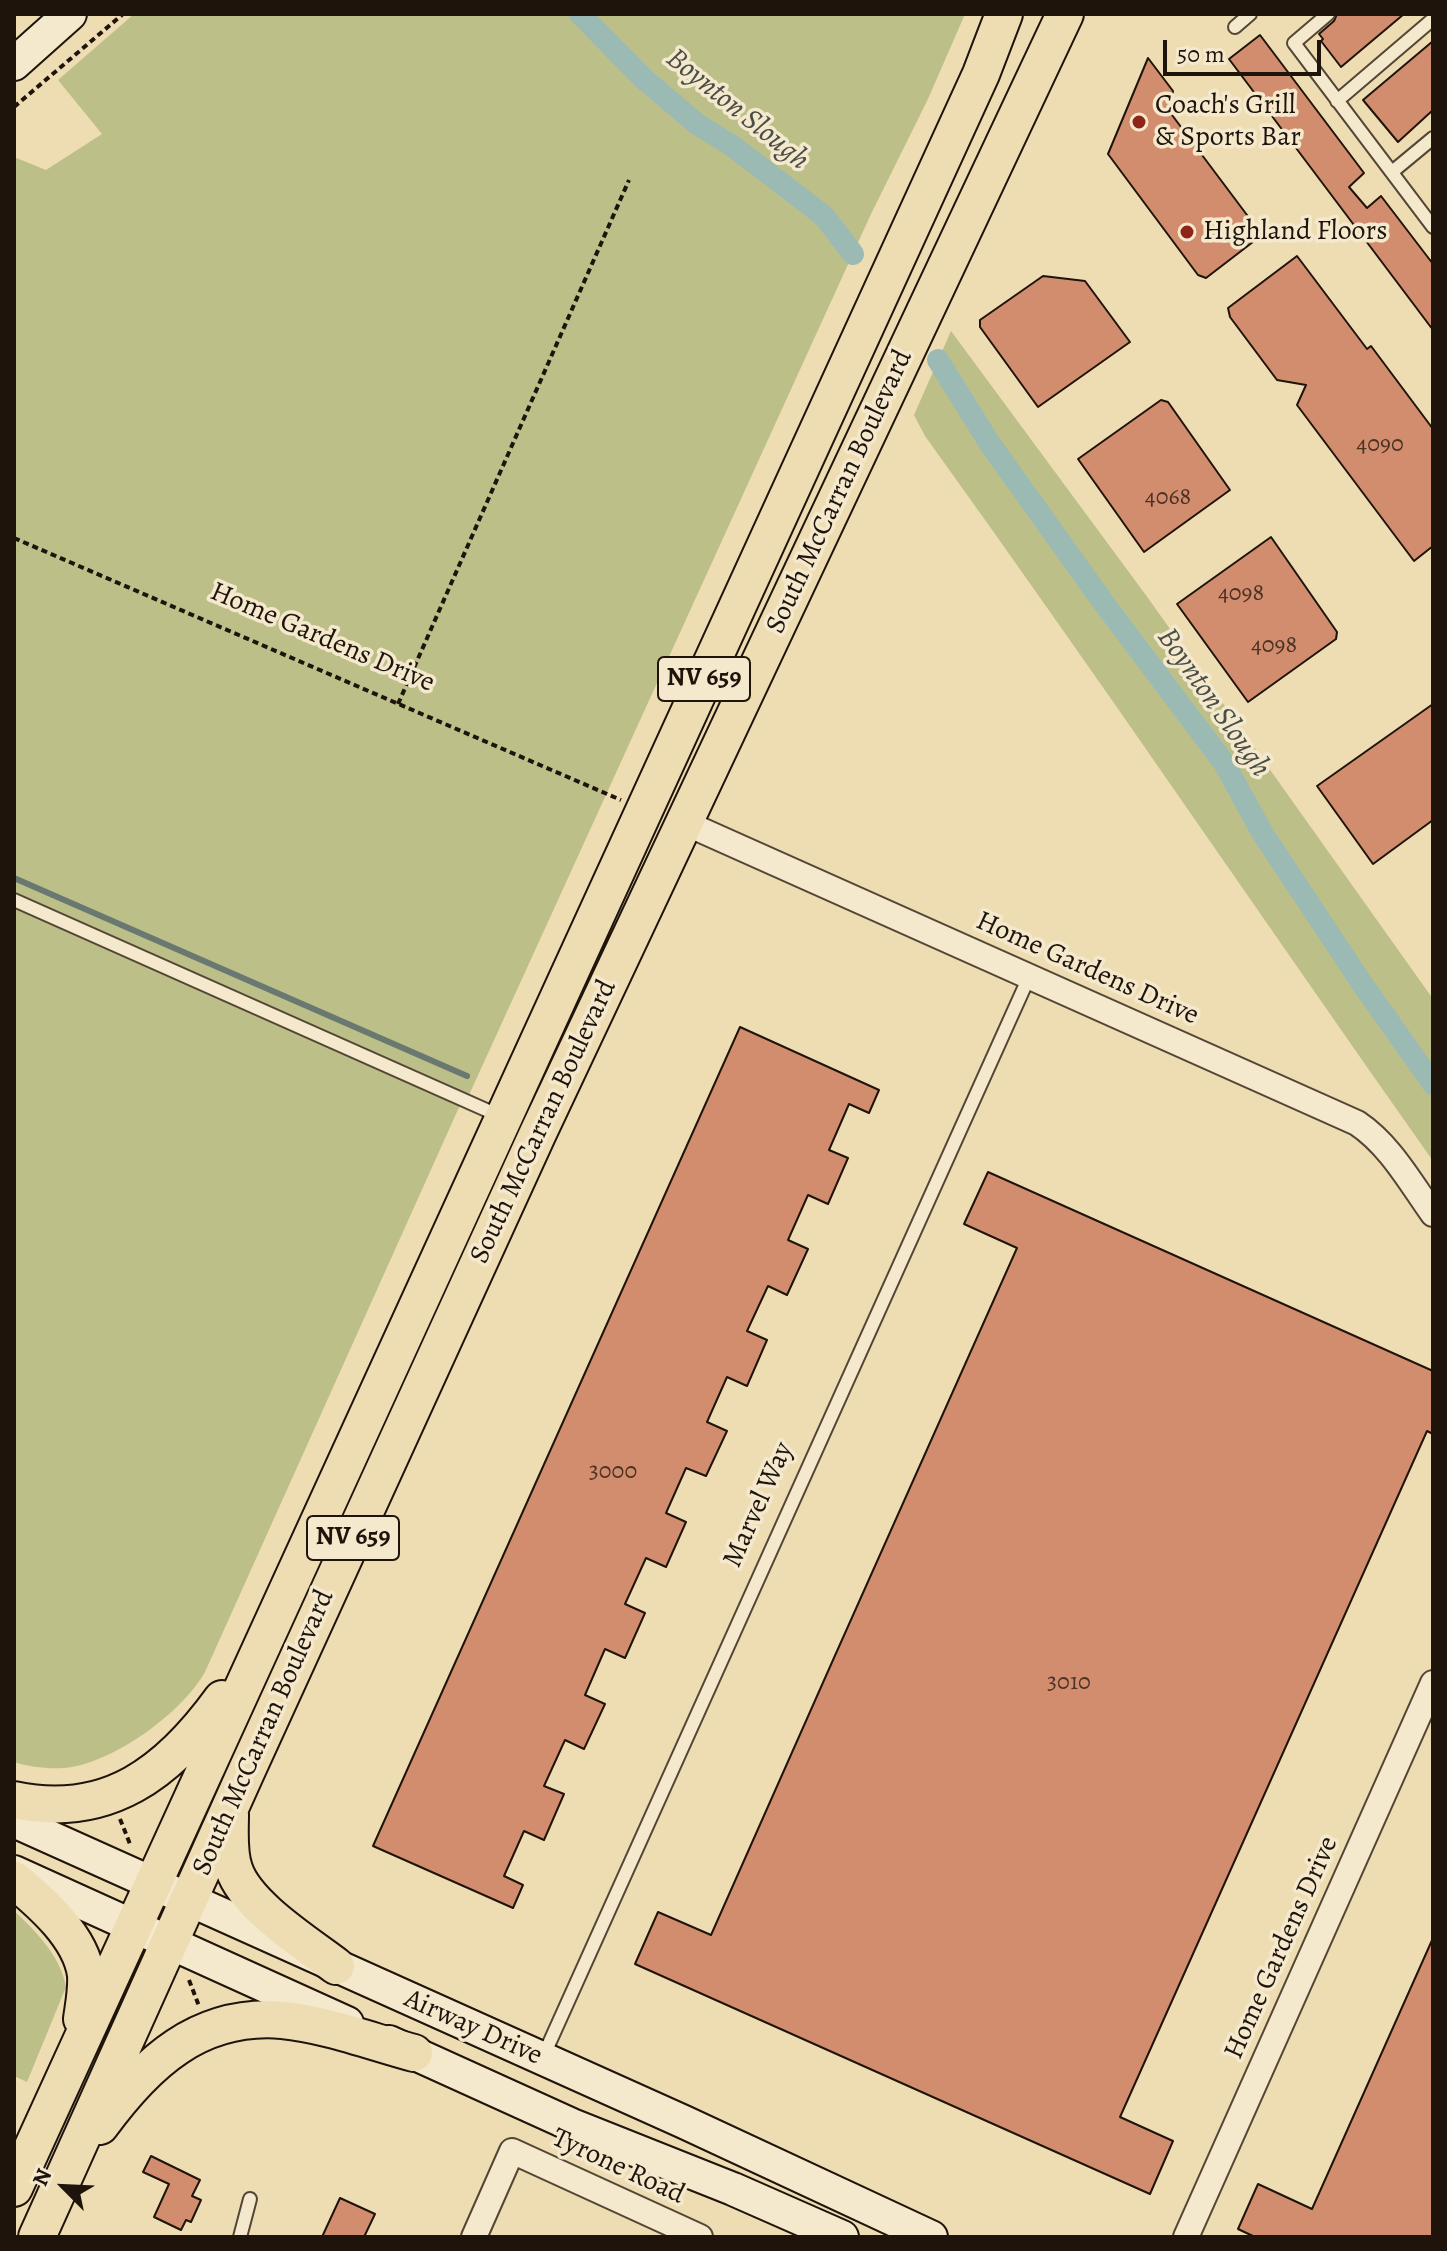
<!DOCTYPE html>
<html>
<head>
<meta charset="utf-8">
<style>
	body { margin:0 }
	#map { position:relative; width:1447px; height:2251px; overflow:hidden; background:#eedcb2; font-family:Alegreya,serif }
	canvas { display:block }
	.frame { position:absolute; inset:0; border:16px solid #1f140b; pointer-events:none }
	.north { position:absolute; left:24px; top:2147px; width:80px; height:80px; -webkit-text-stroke:6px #f4e8cd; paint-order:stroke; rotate:294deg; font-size:22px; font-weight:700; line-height:32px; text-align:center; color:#1f140b }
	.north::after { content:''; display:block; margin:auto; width:28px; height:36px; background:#1f140b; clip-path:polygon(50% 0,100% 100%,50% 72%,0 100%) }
	.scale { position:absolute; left:1163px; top:40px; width:158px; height:36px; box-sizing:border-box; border:4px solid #1f140b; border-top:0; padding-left:10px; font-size:24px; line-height:28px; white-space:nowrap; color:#1f140b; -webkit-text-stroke:6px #f4e8cd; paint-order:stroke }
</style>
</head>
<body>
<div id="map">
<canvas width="1447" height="2251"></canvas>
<div class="frame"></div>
<div class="north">N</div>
<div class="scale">50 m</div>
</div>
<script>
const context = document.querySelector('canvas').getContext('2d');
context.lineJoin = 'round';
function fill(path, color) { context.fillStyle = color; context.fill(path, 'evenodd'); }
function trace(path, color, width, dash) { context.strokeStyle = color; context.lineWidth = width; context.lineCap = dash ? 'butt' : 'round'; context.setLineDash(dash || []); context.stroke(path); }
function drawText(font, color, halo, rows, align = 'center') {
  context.font = font + ' Alegreya,serif'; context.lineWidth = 7; context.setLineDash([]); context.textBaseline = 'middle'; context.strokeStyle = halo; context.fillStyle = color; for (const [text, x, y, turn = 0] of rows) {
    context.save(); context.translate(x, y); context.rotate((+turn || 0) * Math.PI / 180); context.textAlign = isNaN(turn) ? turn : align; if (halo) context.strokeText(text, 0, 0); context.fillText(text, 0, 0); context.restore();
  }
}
fill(new Path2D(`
	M134 14H965L928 99 871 214 469 1095 465 1094 205 1672C182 1713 112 1764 64 1768 48 1769 29 1767 14 1762V157L46 170 102 134 58 80Z
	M951 331 1148 598 1433 999V1161C1263 920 1098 676 925 436L914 415Z
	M14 1911C36 1931 61 1957 66 1987L27 2082 14 2076Z`), '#bdbf89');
trace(new Path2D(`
	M14 878 467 1076`), '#697870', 6);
trace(new Path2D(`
	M580 14 644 79 697 124 731 145 824 216 853 254
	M938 360 990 444 1103 602 1224 763 1263 834 1363 985 1433 1084`), '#9bbab4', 22);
const building = new Path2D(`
	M1337 14H1404L1341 67 1321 41 1323 39 1319 34 1334 21Z
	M1260 35 1364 173 1349 187 1367 208 1381 196 1433 264V330L1229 59Z
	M1433 41V110L1398 142 1363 100Z
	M1148 58 1173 91 1169 111 1262 235 1206 278 1198 275 1108 154Z
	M1297 256 1367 349 1371 346 1433 429V546L1414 561 1297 405 1306 385 1277 380 1230 317 1228 308Z
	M1043 276 1085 281 1130 342 1038 407 980 327V320Z
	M1161 400 1168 402 1230 490 1144 552 1078 459Z
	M1271 537 1337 632 1336 639 1248 702 1177 604Z
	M1433 704V820L1373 864 1317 786Z
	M740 1027 879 1090 869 1113 849 1104 829 1150 848 1158 828 1204 808 1195 788 1240 808 1249 787 1295 768 1286 747 1331 767 1340 747 1386 727 1377 707 1422 727 1431 706 1476 686 1468 666 1513 686 1522 666 1567 646 1558 625 1604 645 1613 625 1658 605 1649 585 1695 605 1704 584 1749 565 1740 544 1786 564 1794 544 1840 524 1831 504 1876 523 1885 513 1908 373 1846Z
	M988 1172 1433 1371V1434L1427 1431 1120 2117 1173 2141 1150 2194 635 1964 658 1912 711 1935 833 1660 1017 1248 964 1224Z
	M1433 1938V2237H1255L1238 2229 1258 2184 1312 2209Z
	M151 2156 200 2180 192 2196 201 2200 191 2222 186 2220 181 2230 154 2217 169 2184 143 2172Z
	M340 2198 375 2214 364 2237H322Z`);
fill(building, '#d28d6e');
trace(building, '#1f140b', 2);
const lane = new Path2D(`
	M1328 14 1294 43 1433 227
	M1235 27 1250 14
	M1337 101 1433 19
	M1392 172 1433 138
	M14 900 502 1117
	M543 2057 1029 977
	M240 2237 250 2199`);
const street = new Path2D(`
	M683 822 1357 1123C1390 1145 1410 1182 1433 1214
	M474 2237 512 2151 700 2237
	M1186 2237 1433 1683`);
const secondary = new Path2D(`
	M14 64 70 14
	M14 1821 684 2122 931 2237
	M14 1872 347 2023
	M389 2042 572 2125 733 2189 842 2237`);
const primary = new Path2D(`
	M14 1800C108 1820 169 1772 222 1699
	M230 1814C230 1832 228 1852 234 1869 246 1906 306 1943 336 1966
	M14 1880C42 1903 81 1937 86 1975 87 1990 84 2004 82 2019
	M100 2126C146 2063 199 2013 282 2020 325 2024 373 2042 414 2053
	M14 2188 981 74 1004 14
	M37 2237 247 1770 538 1133 1065 14`);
trace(lane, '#534635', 16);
trace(street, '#534635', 28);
trace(secondary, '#1f140b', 36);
trace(primary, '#1f140b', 40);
trace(new Path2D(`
	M14 107 123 14
	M14 538 621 800
	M398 704 629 180
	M120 1819 130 1844
	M189 1980 199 2006`), '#1f140b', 4, [6, 4]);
trace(lane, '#f4e8cd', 12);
trace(street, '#f4e8cd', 24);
trace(secondary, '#f4e8cd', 32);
trace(primary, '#eedcb2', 36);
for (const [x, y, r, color] of [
	[1139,122,8,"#8f2418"],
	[1187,232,8,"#8f2418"]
]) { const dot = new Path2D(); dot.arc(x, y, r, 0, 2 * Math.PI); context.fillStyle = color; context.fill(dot); trace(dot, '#f4e8cd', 3); }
drawText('24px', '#4c3224', null, [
	["4090",1380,445],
	["4068",1168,498],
	["4098",1241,594],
	["4098",1274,646],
	["3000",613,1472],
	["3010",1069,1683]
]);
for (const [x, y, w] of [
	[704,679,92],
	[353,1538,92]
]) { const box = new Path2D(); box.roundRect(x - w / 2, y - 22, w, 44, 6); context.fillStyle = '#f4e8cd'; context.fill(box); trace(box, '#1f140b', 2); }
drawText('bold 26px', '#1f140b', null, [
	["NV 659",704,679],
	["NV 659",353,1538]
]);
drawText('28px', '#1f140b', '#f4e8cd', [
	["Coach's Grill",1155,106],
	["& Sports Bar",1155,138],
	["Highland Floors",1203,232]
], 'left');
drawText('28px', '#1f140b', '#f4e8cd', [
	["South McCarran Boulevard",840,492,-65],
	["Home Gardens Drive",322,638,23],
	["Home Gardens Drive",1087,969,24],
	["South McCarran Boulevard",544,1122,-65],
	["Marvel Way",759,1505,-66],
	["South McCarran Boulevard",264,1733,-66],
	["Home Gardens Drive",1282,1948,-66],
	["Airway Drive",473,2028,24],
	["Tyrone Road",618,2167,25]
]);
drawText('italic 30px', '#4a4e46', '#f4e8cd', [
	["Boynton Slough",737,110,39],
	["Boynton Slough",1213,703,55]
]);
</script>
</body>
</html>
